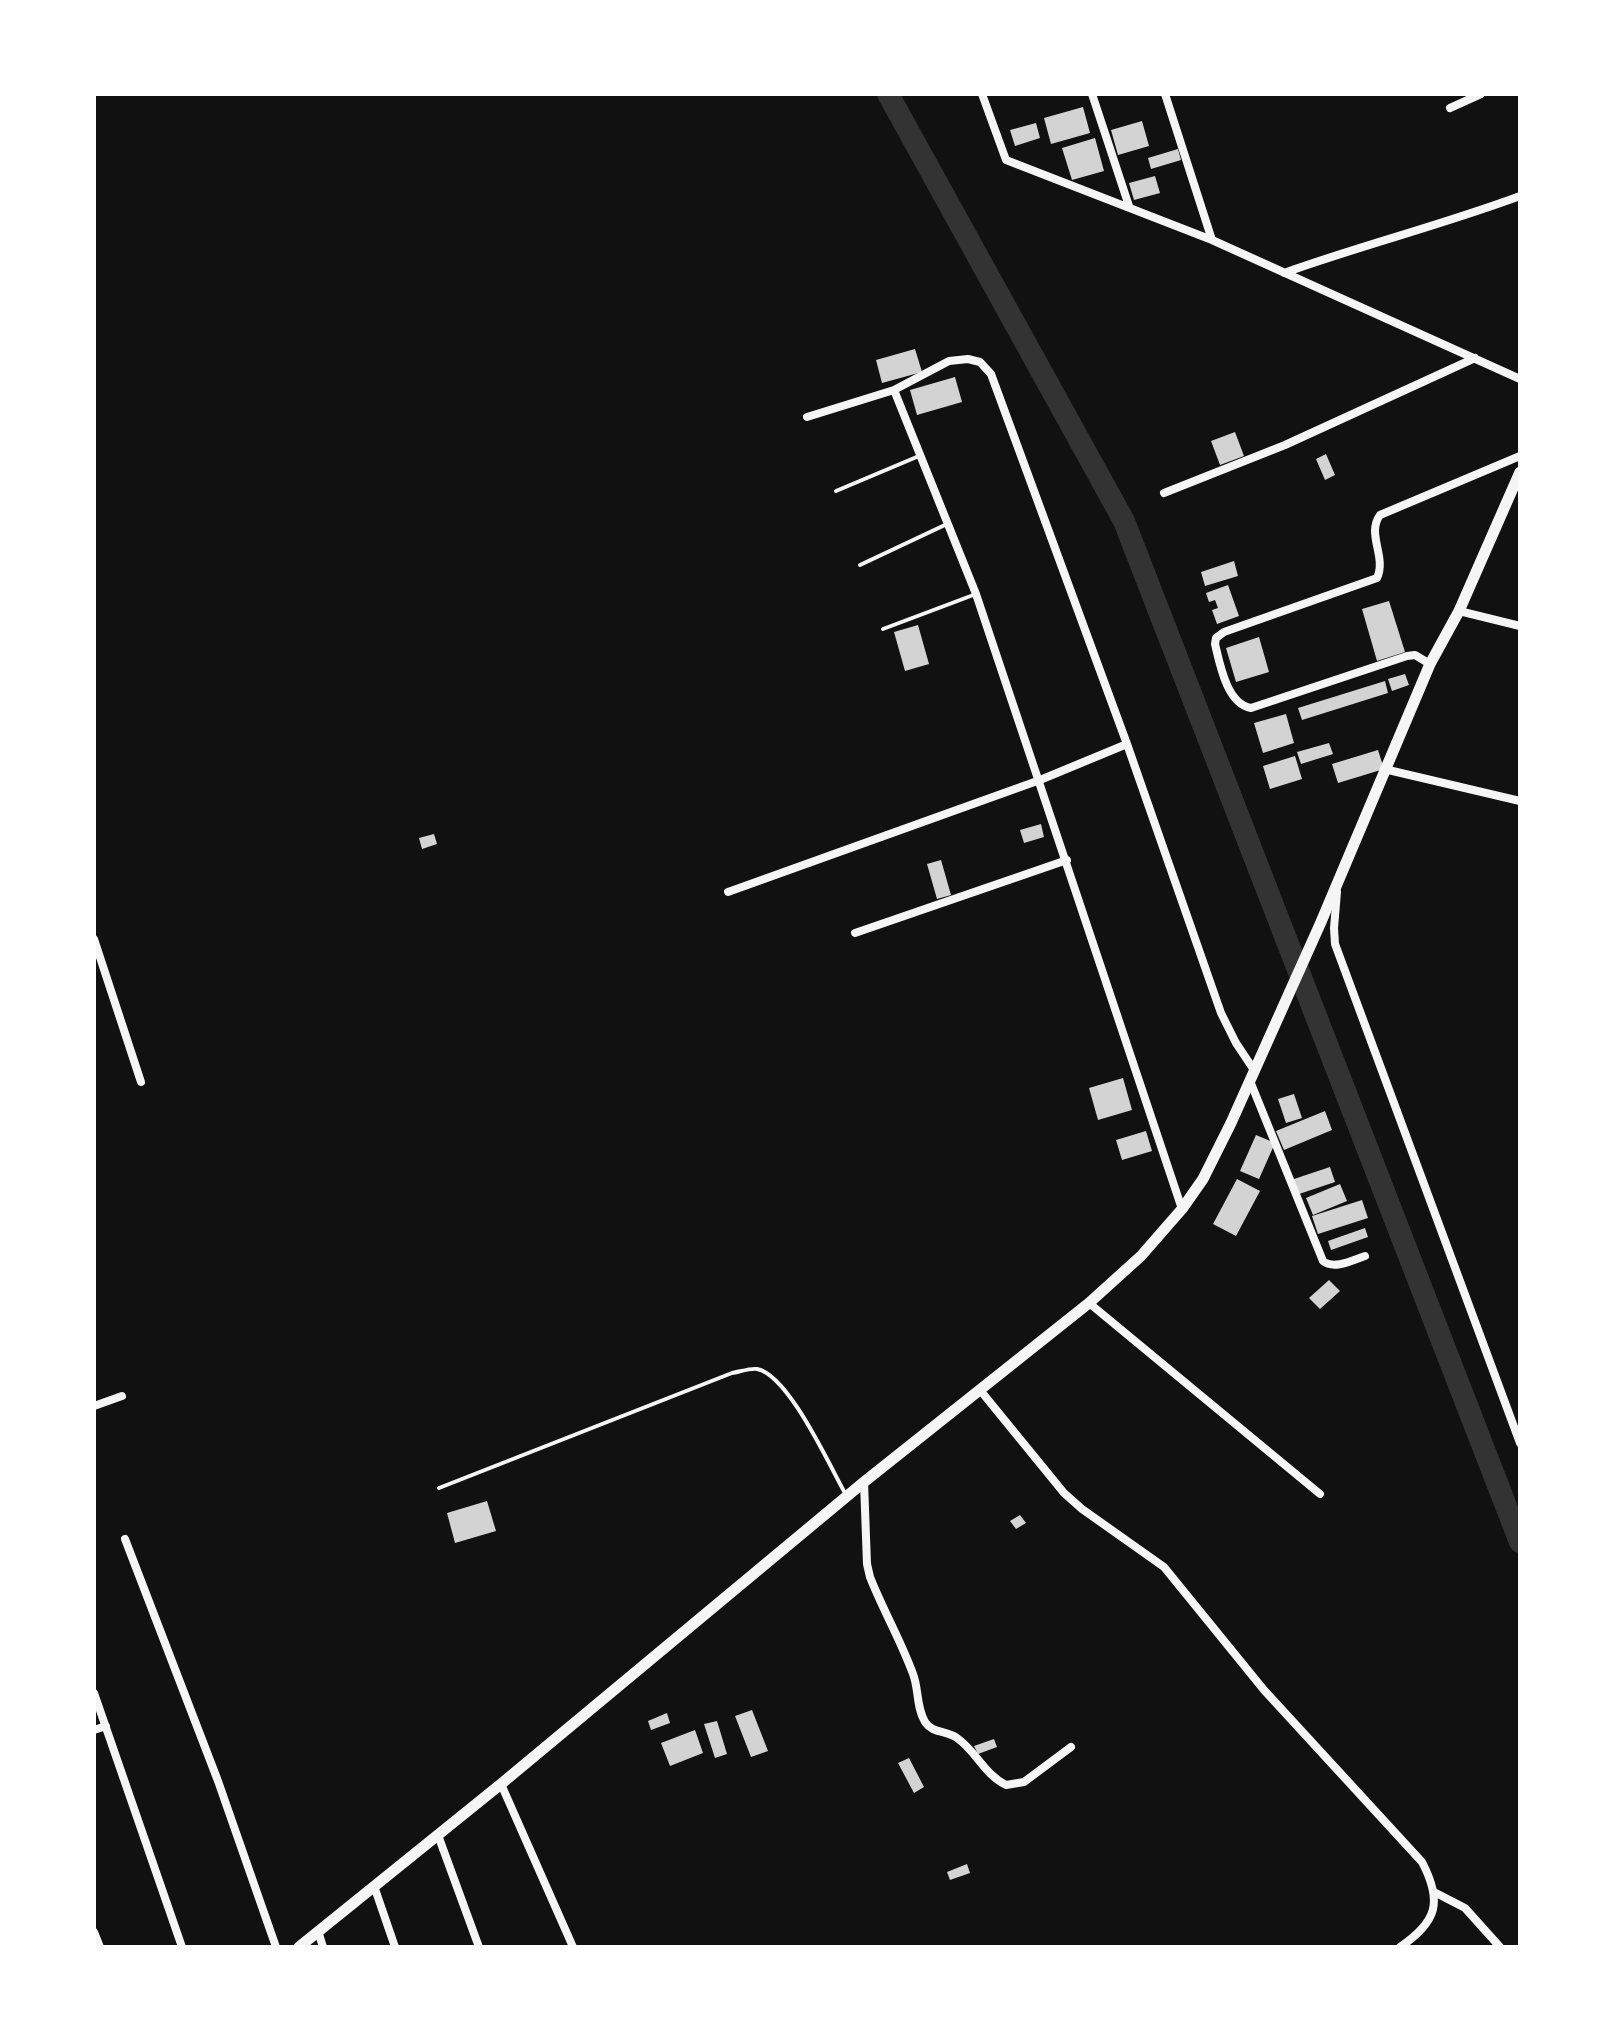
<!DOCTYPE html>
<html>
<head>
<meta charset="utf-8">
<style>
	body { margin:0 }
	#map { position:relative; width:1614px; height:2041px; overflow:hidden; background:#111; font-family:"Times New Roman",serif }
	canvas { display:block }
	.frame { position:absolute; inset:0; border:96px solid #fff; pointer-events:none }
</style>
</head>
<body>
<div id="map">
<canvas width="1614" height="2041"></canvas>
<div class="frame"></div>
</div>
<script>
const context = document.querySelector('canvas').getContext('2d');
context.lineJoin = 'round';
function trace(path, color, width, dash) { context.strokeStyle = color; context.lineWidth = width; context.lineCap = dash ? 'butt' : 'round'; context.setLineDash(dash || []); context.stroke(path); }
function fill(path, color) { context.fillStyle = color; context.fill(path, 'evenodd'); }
trace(new Path2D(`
	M888 94 1124 521 1520 1542`), '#333', 22);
fill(new Path2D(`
	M1083 107 1090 133 1051 144 1044 118Z
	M1142 121 1149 146 1118 155 1111 130Z
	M1036 123 1040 138 1015 146 1010 130Z
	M1095 138 1104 171 1072 180 1062 148Z
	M1178 149 1181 160 1151 169 1148 158Z
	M1155 176 1160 193 1134 200 1129 183Z
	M915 349 922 372 882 383 876 360Z
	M955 377 962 402 917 415 910 390Z
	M1235 432 1244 456 1220 465 1211 441Z
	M1326 454 1335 475 1325 480 1316 459Z
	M1234 561 1238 576 1205 586 1201 572Z
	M1228 585 1239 616 1217 624 1212 610 1218 608 1215 600 1209 602 1206 593Z
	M1389 601 1405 652 1377 661 1362 609Z
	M918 625 929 664 905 671 894 632Z
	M1259 637 1269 672 1236 682 1226 648Z
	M1405 674 1409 685 1392 691 1388 679Z
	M1385 681 1388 693 1302 720 1298 708Z
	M1286 714 1294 743 1263 753 1254 723Z
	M1329 743 1333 754 1301 764 1297 752Z
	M1378 750 1384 769 1338 783 1332 764Z
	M1295 756 1302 779 1270 789 1263 766Z
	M1041 824 1044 837 1024 843 1020 830Z
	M434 834 437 844 422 849 419 838Z
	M941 860 951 895 937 899 927 864Z
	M1123 1078 1132 1110 1098 1120 1089 1088Z
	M1294 1094 1302 1118 1286 1123 1278 1099Z
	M1325 1111 1332 1130 1284 1150 1276 1131Z
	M1146 1131 1152 1151 1122 1160 1116 1140Z
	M1256 1135 1275 1143 1259 1179 1240 1171Z
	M1330 1167 1335 1182 1296 1195 1291 1180Z
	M1237 1179 1260 1191 1236 1236 1213 1224Z
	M1340 1184 1347 1201 1313 1215 1306 1198Z
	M1362 1200 1368 1218 1318 1234 1312 1216Z
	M1365 1228 1368 1237 1331 1250 1328 1241Z
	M1329 1280 1340 1291 1320 1309 1309 1298Z
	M487 1501 496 1531 455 1543 447 1513Z
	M1020 1515 1026 1523 1016 1529 1010 1521Z
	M752 1710 768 1751 751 1757 735 1716Z
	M667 1713 670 1723 651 1730 648 1721Z
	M717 1721 727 1754 715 1758 704 1724Z
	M695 1730 703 1753 670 1766 661 1743Z
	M994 1739 997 1747 978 1754 974 1746Z
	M909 1758 924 1787 914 1793 898 1763Z
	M967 1864 970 1873 950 1880 947 1872Z`), '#d3d3d3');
trace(new Path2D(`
	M836 491 919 456
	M860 565 947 524
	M883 629 976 594
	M439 1488 732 1373C739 1372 750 1368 757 1369 789 1375 830 1467 846 1495`), '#f5f5f5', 4);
trace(new Path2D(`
	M982 94 1006 160 1212 240 1520 379
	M1092 94 1129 206
	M1165 94 1212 240
	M1450 108 1481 94
	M1284 273C1362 245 1442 225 1520 196
	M894 390 976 594 1182 1209
	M807 417 894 390 949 361 968 359 980 362 991 374 1127 744 1221 1013 1236 1043 1254 1070
	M1164 493 1285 445 1475 358
	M1459 611 1520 626
	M1430 664 1415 655 1407 656 1251 708C1227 704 1220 665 1215 644L1216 638 1224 632 1377 578C1387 557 1366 534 1380 515L1520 456
	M1384 769 1520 801
	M728 892 1040 780 1127 744
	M1337 892 1334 928 1335 944 1520 1443
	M855 933 1067 860
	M94 939 141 1082
	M1250 1081 1323 1261C1334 1270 1353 1260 1365 1256
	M1089 1303 1320 1494
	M980 1390 1064 1493 1082 1509 1164 1567 1264 1690 1422 1862C1443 1902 1437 1922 1400 1947
	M94 1406 122 1396
	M864 1482 867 1564 870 1577C883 1610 901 1641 913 1674 919 1689 916 1707 925 1722 933 1734 946 1730 957 1738 976 1751 984 1774 1006 1785L1024 1782 1071 1747
	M125 1539 218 1781 276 1947
	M94 1693 182 1947
	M94 1730 106 1726
	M501 1784 573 1947
	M438 1835 479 1947
	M374 1886 395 1947
	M1434 1892 1465 1908 1500 1947
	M318 1931 323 1947
	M94 1932 100 1947`), '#f5f5f5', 8);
trace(new Path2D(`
	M299 1947 501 1784 864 1482 1089 1303 1141 1256 1182 1209 1203 1179 1231 1123 1321 922 1430 664 1459 611 1520 472`), '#f5f5f5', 11);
</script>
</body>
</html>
